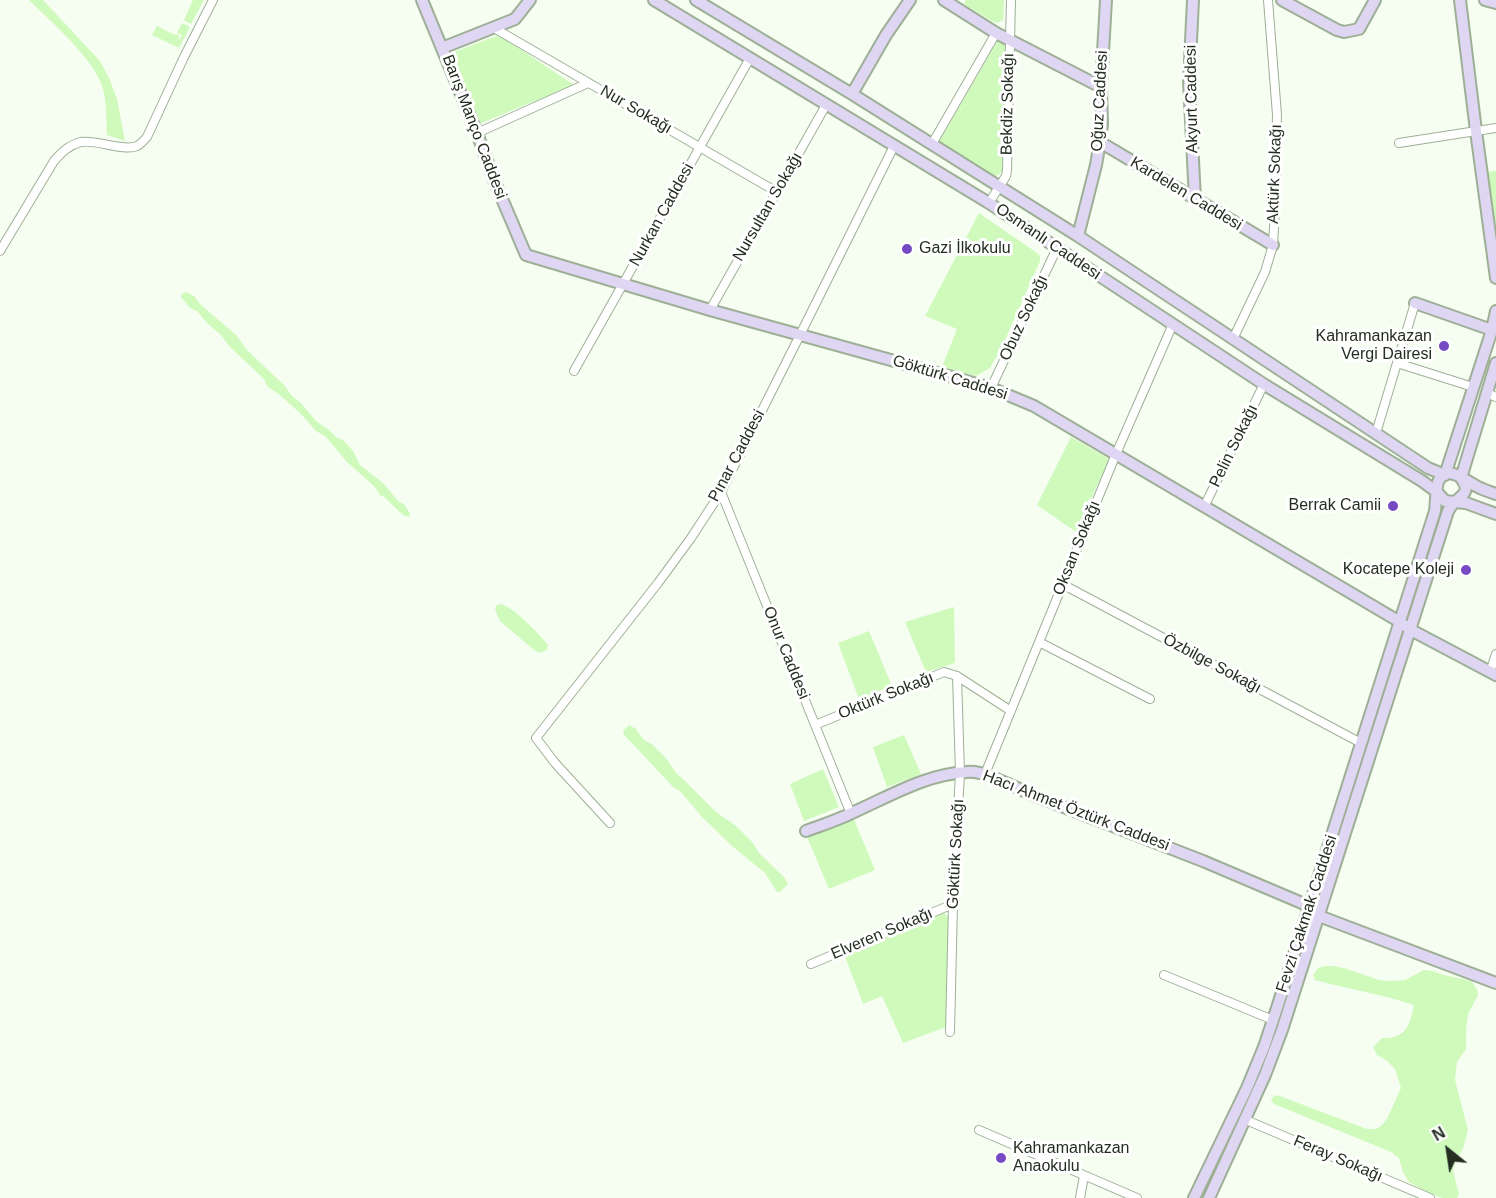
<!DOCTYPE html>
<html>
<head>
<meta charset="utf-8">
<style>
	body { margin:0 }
	#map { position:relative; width:1496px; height:1198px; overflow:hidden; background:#f6fef2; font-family:Arial,sans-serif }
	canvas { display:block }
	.north { position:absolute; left:1418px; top:1120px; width:60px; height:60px; -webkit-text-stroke:4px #fff; paint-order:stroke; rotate:330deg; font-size:16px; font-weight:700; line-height:24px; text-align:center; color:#252d22 }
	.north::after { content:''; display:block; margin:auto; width:21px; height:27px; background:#252d22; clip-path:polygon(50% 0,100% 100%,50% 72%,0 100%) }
</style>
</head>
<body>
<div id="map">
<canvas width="1496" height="1198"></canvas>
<div class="north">N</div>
</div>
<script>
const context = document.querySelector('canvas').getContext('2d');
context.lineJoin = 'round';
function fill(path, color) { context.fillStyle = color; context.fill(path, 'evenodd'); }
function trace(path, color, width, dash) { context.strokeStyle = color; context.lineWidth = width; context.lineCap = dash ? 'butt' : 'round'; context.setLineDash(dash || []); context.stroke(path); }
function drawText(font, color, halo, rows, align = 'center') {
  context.font = font + ' Arial,sans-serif'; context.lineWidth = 6; context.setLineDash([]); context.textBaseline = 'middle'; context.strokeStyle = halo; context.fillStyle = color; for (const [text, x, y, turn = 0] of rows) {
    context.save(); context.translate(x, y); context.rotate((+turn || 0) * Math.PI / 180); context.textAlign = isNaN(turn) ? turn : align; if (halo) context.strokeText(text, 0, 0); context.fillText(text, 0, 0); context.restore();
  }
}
fill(new Path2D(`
	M29 0H43L100 61 109 78 117 99 125 141 107 135C106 120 107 104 103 89 95 59 51 22 29 0Z
	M193 0H204L191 24 184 20Z
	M966 0H1004L1003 20 997 23 992 21 964 4Z
	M182 23 190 27 179 48 152 35 157 26 175 35 176 34 180 36 178 39 179 40 182 35 177 33Z
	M499 35 574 85 481 123 477 121 452 60 454 52Z
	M1000 39 1005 44 1002 167V172L994 177 938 144 998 40Z
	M1496 171V226L1488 172Z
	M979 213 1037 253 1040 256V261L1001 349 990 368 976 376 942 367 957 329 925 316Z
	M186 292 194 296 200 304 236 335 247 350 285 386 292 396 301 403 316 421 329 430 336 437 344 441 353 451 360 465 383 483 399 502 404 504 410 514 409 517 403 515 384 497 380 495 374 486 347 462 325 436 316 431 301 414 281 396 267 386 264 379 229 346 221 335 207 323 197 311 190 308 181 297 182 294Z
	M1071 437 1109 459 1076 532 1037 505Z
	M501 604C513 607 540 634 548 645L547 650 539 653 534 650 500 621 496 612 495 608 497 605Z
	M954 607 955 663 926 672 905 622Z
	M869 631 892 686 859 699 838 643Z
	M629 725 636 729 643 739 653 745 666 758 676 773 686 782 716 812 736 826 753 843 759 853 784 877 788 884 780 892H777L765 873 732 846 702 817 681 792 673 787 632 743 623 734 624 730Z
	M904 735 921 774 887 787 873 747Z
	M823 769 839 807 804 821 790 784Z
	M853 817 875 870 829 889 807 837Z
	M942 911 950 919 946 1027 903 1043 882 996 863 1004 844 954Z
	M1326 966H1334L1347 969 1379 980 1390 981 1405 980 1424 970 1433 971 1444 975 1471 981 1477 989 1478 995 1468 1014 1466 1031V1049L1457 1062 1455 1080 1468 1130 1463 1149 1456 1160 1453 1169 1455 1179 1459 1194 1457 1198H1442L1425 1191 1409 1182 1403 1172 1399 1158 1391 1152 1274 1104 1271 1101 1273 1097 1277 1095 1367 1129H1376L1381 1126 1387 1119 1401 1088 1395 1069 1386 1060 1377 1055 1373 1047 1382 1038C1406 1039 1410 1025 1414 1005 1381 994 1348 989 1315 980L1313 975 1318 968Z`), '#cffabc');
const street = new Path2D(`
	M494 28 777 192
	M477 133 588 83
	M1399 143 1496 128
	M932 144 996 33
	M989 203 1006 176 1007 170 1011 0
	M0 251 54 161C62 152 69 145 81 142 96 139 124 152 137 146 141 144 144 140 147 137L184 57 213 0
	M710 310 826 105
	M1233 339 1265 272 1273 245 1275 210 1277 115 1268 0
	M1397 363 1473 387
	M574 371 750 58
	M991 388 1057 248
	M1487 393 1496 397
	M1376 433 1415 303
	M721 492 851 814
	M1204 507 1264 384
	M1062 584 1361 743
	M1039 642 1150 699
	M1490 672 1496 654
	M815 725 944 672 957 676 1011 711
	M985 774 1116 454 1173 324
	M610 823 555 763 536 738 658 583 691 538 721 492 800 335 894 146
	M811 964 953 904
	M1164 975 1273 1020
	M950 1032 953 904 960 773 957 676
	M1246 1120 1430 1198
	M979 1130 1137 1198
	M1080 1198 1084 1176`);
const secondary = new Path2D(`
	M422 0 477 133 494 180 526 255 710 310 963 380 991 388 1034 406 1400 622 1411 630 1496 675
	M654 0 989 203 1265 385 1422 481 1437 492 1445 501 1466 503 1496 514
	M696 0 852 94 1078 236 1428 468 1445 475
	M944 0 996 33 1101 87
	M1193 0 1189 82 1195 199
	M1282 0 1337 30 1344 32 1359 29 1375 0
	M1460 0 1476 131 1496 278
	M1485 0 1496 3
	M442 48 515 19 530 0
	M852 94 886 35 910 0
	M1100 142 1273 245
	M1078 236 1096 165 1100 142 1102 124 1101 87 1106 0
	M1415 303 1492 330
	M1445 475 1492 330 1496 311
	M1461 478 1496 363
	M806 831C822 825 838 820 854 812 890 796 926 774 967 772 973 771 979 773 985 774L1038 797 1203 861 1309 906
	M1319 916 1496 983
	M1194 1198 1247 1088 1264 1047 1277 1008 1435 511C1436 504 1436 487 1438 482 1446 462 1467 482 1478 487 1484 490 1490 492 1496 494
	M1209 1198 1265 1075 1282 1030 1448 511C1449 510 1452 504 1454 503 1463 494 1471 492 1461 478`);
trace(street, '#9db096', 10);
trace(secondary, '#9db096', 14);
trace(street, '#fff', 8);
trace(secondary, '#dfd6f3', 10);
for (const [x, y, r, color] of [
	[907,249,6,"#764ac2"],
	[1444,346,6,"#764ac2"],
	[1393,506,6,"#764ac2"],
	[1466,570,6,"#764ac2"],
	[1001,1158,6,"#764ac2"]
]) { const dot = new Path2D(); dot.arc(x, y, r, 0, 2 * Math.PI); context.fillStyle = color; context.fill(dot); trace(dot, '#fff', 2); }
drawText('16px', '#252d22', '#fff', [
	["Akyurt Caddesi",1192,99,-91],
	["Oğuz Caddesi",1100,101,-87],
	["Bekdiz Sokağı",1008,104,-89],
	["Nur Sokağı",636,110,30],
	["Barış Manço Caddesi",474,127,69],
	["Aktürk Sokağı",1275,174,-88],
	["Kardelen Caddesi",1186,194,31],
	["Nursultan Sokağı",768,207,-60],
	["Nurkan Caddesi",662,215,-61],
	["Osmanlı Caddesi",1048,242,34],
	["Obuz Sokağı",1024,318,-65],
	["Göktürk Caddesi",950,378,17],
	["Pelin Sokağı",1234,446,-64],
	["Pınar Caddesi",737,456,-62],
	["Oksan Sokağı",1077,548,-68],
	["Onur Caddesi",786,653,68],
	["Özbilge Sokağı",1212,664,28],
	["Oktürk Sokağı",886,696,-22],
	["Hacı Ahmet Öztürk Caddesi",1076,811,21],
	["Göktürk Sokağı",956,854,-87],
	["Fevzi Çakmak Caddesi",1307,914,-72],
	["Elveren Sokağı",882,934,-23],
	["Feray Sokağı",1338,1159,23]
]);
drawText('16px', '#252d22', '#fff', [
	["Gazi İlkokulu",919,249,"left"],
	["Kahramankazan",1432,337],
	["Vergi Dairesi",1432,355],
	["Berrak Camii",1381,506],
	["Kocatepe Koleji",1454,570],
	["Kahramankazan",1013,1149,"left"],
	["Anaokulu",1013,1167,"left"]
], 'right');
</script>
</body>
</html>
